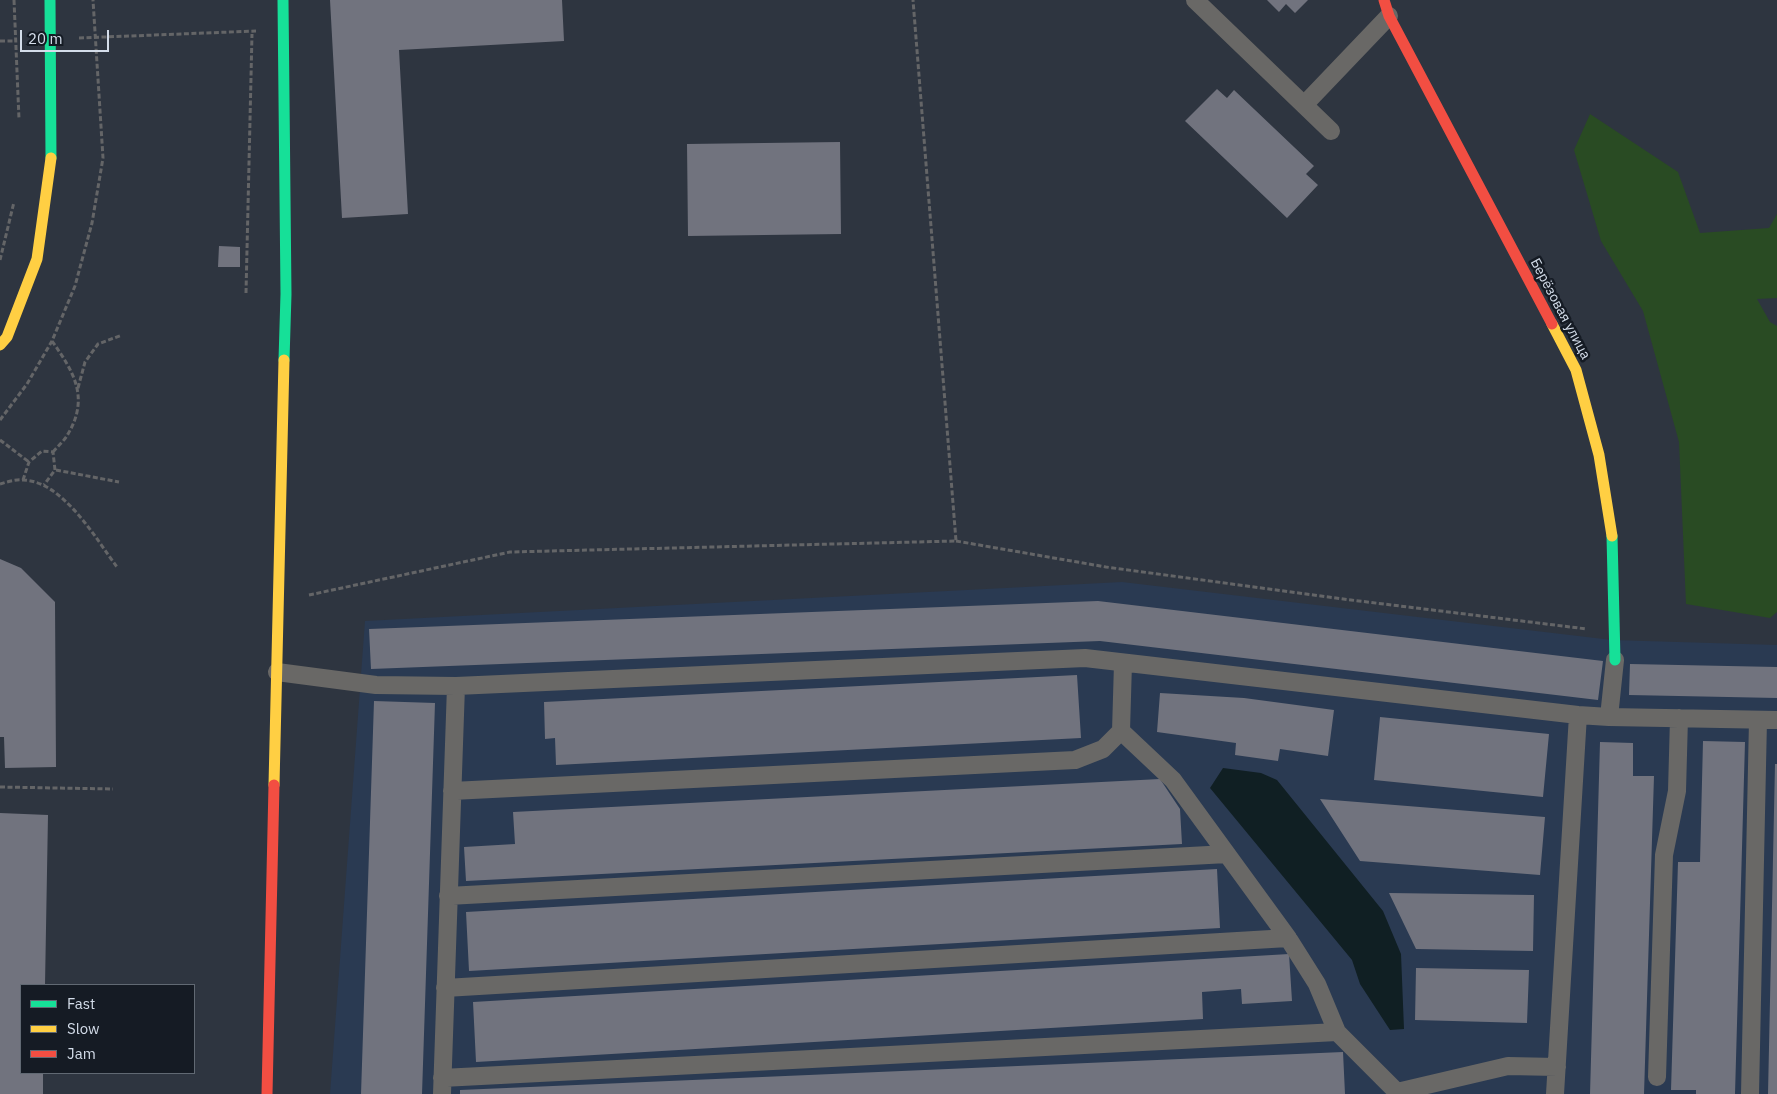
<!DOCTYPE html>
<html>
<head>
<meta charset="utf-8">
<style>
	body { margin:0 }
	#map { position:relative; width:1777px; height:1094px; overflow:hidden; background:#2e3540; font-family:"IBM Plex Sans",sans-serif }
	canvas { display:block }
	.legend { position:absolute; left:20px; top:984px; width:175px; height:90px; box-sizing:border-box; background:#151b24; border:1px solid #616973; margin:0; padding:6px 9px; list-style:none; font-size:15px; color:#d4ddea }
	.legend li { display:flex; align-items:center; gap:10px; height:25px }
	.legend b { width:25px; border:1px solid #616973 }
	.scale { position:absolute; left:20px; top:30px; width:89px; height:22px; box-sizing:border-box; border:2px solid #d4ddea; border-top:0; padding-left:6px; font-size:15px; line-height:18px; white-space:nowrap; color:#d4ddea; -webkit-text-stroke:4px #151b24; paint-order:stroke }
</style>
</head>
<body>
<div id="map">
<canvas width="1777" height="1094"></canvas>
<ul class="legend">
<li><b style="height:6px;background:#16e098"></b>Fast</li>
<li><b style="height:6px;background:#ffcf43"></b>Slow</li>
<li><b style="height:6px;background:#f24e42"></b>Jam</li>
</ul>
<div class="scale">20 m</div>
</div>
<script>
const context = document.querySelector('canvas').getContext('2d');
context.lineJoin = 'round';
function fill(path, color) { context.fillStyle = color; context.fill(path, 'evenodd'); }
function trace(path, color, width, dash) { context.strokeStyle = color; context.lineWidth = width; context.lineCap = dash ? 'butt' : 'round'; context.setLineDash(dash || []); context.stroke(path); }
function drawText(font, color, halo, rows, align = 'center') {
  context.font = font + ' "IBM Plex Sans",sans-serif'; context.lineWidth = 5; context.setLineDash([]); context.textBaseline = 'middle'; context.strokeStyle = halo; context.fillStyle = color; for (const [text, x, y, turn = 0] of rows) {
    context.save(); context.translate(x, y); context.rotate((+turn || 0) * Math.PI / 180); context.textAlign = isNaN(turn) ? turn : align; if (halo) context.strokeText(text, 0, 0); context.fillText(text, 0, 0); context.restore();
  }
}
fill(new Path2D(`
	M1122 582 1612 640 1777 645V1094H330L365 621Z`), '#2a3a52');
fill(new Path2D(`
	M1590 114 1678 172 1700 233 1769 228 1777 214V298L1757 299 1770 322 1777 326V612L1770 618 1686 604 1679 442 1643 311 1601 241 1574 150Z`), '#294b23');
fill(new Path2D(`
	M1223 768 1261 773 1277 780 1383 911 1401 954 1404 1029 1390 1030 1360 984 1352 960 1210 788Z`), '#101f23');
fill(new Path2D(`
	M330 0H562L564 41 399 50 408 214 342 218Z
	M1267 0H1308L1295 13 1286 4 1279 12Z
	M1217 89 1227 98 1234 90 1314 166 1306 174 1318 185 1287 218 1185 121Z
	M840 142 841 234 688 236 687 144Z
	M219 246 240 247V267H218Z
	M0 559 21 568 55 602 56 767 5 768 4 737H0Z
	M1098 601 1603 661 1598 700 1100 641 371 669 369 629Z
	M1630 664 1777 667V698L1629 695Z
	M1077 675 1081 738 556 765 555 738 545 739 544 702Z
	M1160 693 1244 698 1334 710 1328 756 1280 749 1278 761 1235 755 1236 743 1157 732Z
	M374 701 435 703 422 1094H361Z
	M1380 717 1549 734 1543 797 1374 780Z
	M1703 741 1745 742 1735 1094H1696V1090H1671L1678 862H1700Z
	M1600 742 1633 743V776H1654L1644 1094H1590Z
	M1775 764H1777V1094H1768Z
	M1160 779 1180 809 1182 844 466 881 464 847 515 844 513 812Z
	M1320 799 1545 817 1540 875 1360 861Z
	M0 813 48 815 45 985H21V1073H43V1094H0Z
	M1217 869 1220 928 469 971 466 912Z
	M1389 893 1534 895 1533 951 1416 949Z
	M1289 954 1292 1001 1242 1004 1241 989 1202 992 1203 1019 476 1062 473 1002Z
	M1416 968 1529 970 1527 1023 1415 1020Z
	M1343 1052 1345 1094H460V1090Z`), '#71737e');
trace(new Path2D(`
	M14 0 19 119
	M79 38 256 31
	M0 41H17
	M0 260 14 202
	M246 293 252 34
	M52 341C73 371 90 397 68 434 65 440 58 446 53 452
	M78 388 85 362 98 344 122 335
	M0 420 27 384 52 341 75 286 92 223 103 158 93 0
	M0 440 29 462
	M56 470 119 482
	M23 480 29 462 42 451 53 452 55 470 44 485
	M0 484C7 482 16 479 23 480 63 481 96 539 117 567
	M956 541 1106 567 1351 600 1587 629
	M309 595 510 552 956 541 913 0
	M0 787 113 789`), '#646567', 3, [5, 2.5]);
trace(new Path2D(`
	M1195 0 1331 131
	M1304 105 1389 16
	M277 672 376 685 456 686 1085 658 1578 715 1609 717 1777 720
	M1609 717 1615 660
	M1121 731 1173 780 1288 938 1317 984 1337 1032 1397 1092
	M452 791 1075 760 1103 749 1121 731 1123 663
	M448 896 1227 854
	M445 988 1288 938
	M1657 1077 1664 855 1677 791 1679 718
	M442 1078 1337 1032
	M442 1094 456 686
	M1395 1094 1397 1092 1508 1066 1557 1067
	M1555 1094 1578 715
	M1750 1094 1758 720`), '#696866', 18);
trace(new Path2D(`
	M50 0 51 158
	M283 0 286 294 284 360
	M1612 536 1615 660`), '#16e098', 11);
trace(new Path2D(`
	M1552 324 1576 370 1599 455 1612 536
	M0 345 7 337 37 259 51 158
	M274 785 284 360`), '#ffcf43', 11);
trace(new Path2D(`
	M1384 0 1389 16 1552 324
	M267 1094 274 785`), '#f24e42', 11);
drawText('14px', '#d4ddea', '#151b24', [
	["Берёзовая улица",1560,309,62]
]);
</script>
</body>
</html>
